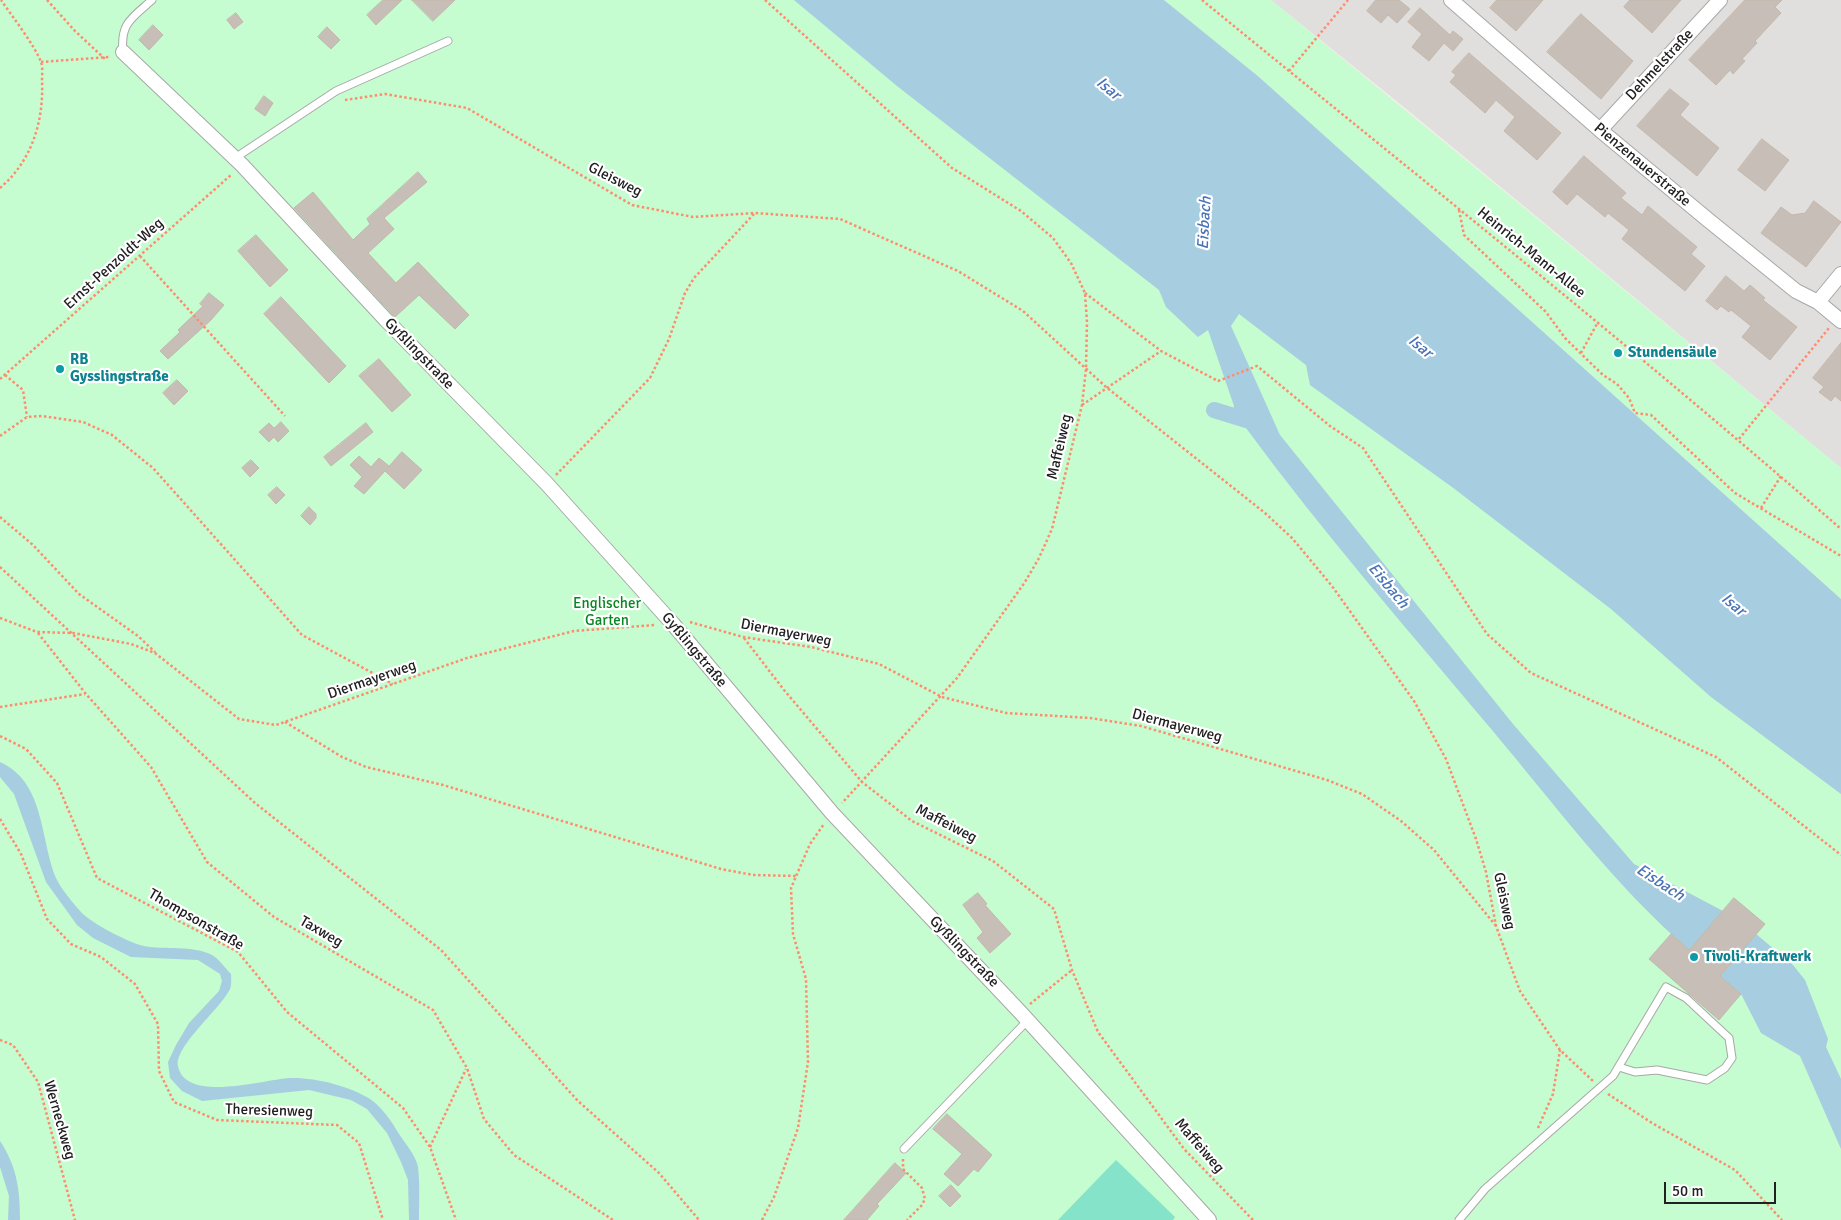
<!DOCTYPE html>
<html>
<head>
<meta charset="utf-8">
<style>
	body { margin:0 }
	#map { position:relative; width:1841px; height:1220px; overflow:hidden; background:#f2f0e8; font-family:Signika,sans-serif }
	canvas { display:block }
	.scale { position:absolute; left:1664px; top:1182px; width:112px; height:22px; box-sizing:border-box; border:2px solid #212121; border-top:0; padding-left:6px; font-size:15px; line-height:18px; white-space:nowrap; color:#212121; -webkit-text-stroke:4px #fff; paint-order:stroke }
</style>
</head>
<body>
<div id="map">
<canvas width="1841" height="1220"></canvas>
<div class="scale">50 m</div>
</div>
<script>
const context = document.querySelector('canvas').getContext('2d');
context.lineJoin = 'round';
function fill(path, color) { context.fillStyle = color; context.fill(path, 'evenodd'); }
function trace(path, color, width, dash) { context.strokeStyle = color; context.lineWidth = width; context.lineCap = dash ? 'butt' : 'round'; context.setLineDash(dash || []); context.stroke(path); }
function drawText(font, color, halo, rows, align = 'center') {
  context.font = font + ' Signika,sans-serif'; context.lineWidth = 4.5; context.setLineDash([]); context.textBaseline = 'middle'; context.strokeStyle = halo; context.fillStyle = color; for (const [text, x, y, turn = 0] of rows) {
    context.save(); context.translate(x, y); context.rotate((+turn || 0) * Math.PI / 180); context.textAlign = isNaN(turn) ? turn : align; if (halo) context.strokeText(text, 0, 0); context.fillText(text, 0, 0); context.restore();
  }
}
fill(new Path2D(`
	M1271 0H1841V468L1405 108Z`), '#e0dfde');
fill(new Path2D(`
	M0 0H818L1243 309 1841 786V1220H0Z
	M1164 0H1271L1841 468V599L1259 77Z`), '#c5fcd0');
fill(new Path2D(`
	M1116 1160 1175 1217 1173 1220H1058Z`), '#84e3c9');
fill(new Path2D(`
	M794 0H1164L1259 77 1841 599V794L1711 697 1611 609 1452 487 1310 385 1306 365 1239 314 1231 326 1280 435 1513 724 1634 864 1723 911 1689 950C1615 886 1555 805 1492 730 1409 631 1323 533 1246 428L1230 420 1234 406 1208 330 1198 337 1166 307 1159 290 897 86Z
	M0 762C45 782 40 839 56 878 61 889 73 903 81 912 91 923 129 943 144 946 164 950 193 945 212 955 219 959 225 968 231 974 231 978 232 984 230 989 221 1008 174 1047 178 1066 185 1104 266 1079 290 1078 314 1077 350 1086 370 1099 382 1107 392 1122 399 1134 405 1143 416 1156 418 1167 420 1184 419 1203 419 1220H409L408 1180 401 1162 387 1133 367 1109 351 1100 309 1090 202 1101 182 1091 170 1078 168 1062 176 1045 189 1023 219 991 222 981 220 974 198 960 131 957 93 938 77 925 46 882 14 794 0 777Z
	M1756 934 1793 965 1805 980 1828 1039 1826 1047 1841 1079V1149L1800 1056 1761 1033 1741 994 1720 976Z
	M0 1141C17 1167 20 1189 20 1220H8L9 1196 0 1167Z`), '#a7cde0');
trace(new Path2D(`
	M1214 410 1253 422`), '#a7cde0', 16);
const building = new Path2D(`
	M383 0H402L376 25 367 15Z
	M412 0H455L433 21Z
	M1376 0H1399L1410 9 1397 23 1388 15 1381 23 1367 11Z
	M1497 0H1543L1516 31 1490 8Z
	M1630 0H1681L1652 33 1624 7Z
	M1745 0H1782L1775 7 1781 13 1755 41 1757 43 1742 59 1745 61 1733 74 1730 70 1716 85 1689 60Z
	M1420 8 1450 35 1453 31 1463 39 1453 51 1444 43 1429 61 1412 47 1422 34 1408 22Z
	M236 13 243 22 234 29 227 20Z
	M1581 14 1633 61 1601 99 1547 52Z
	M153 25 163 35 149 50 139 40Z
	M327 27 340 40 331 49 318 37Z
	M1469 53 1561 133 1537 160 1504 131 1515 117 1496 100 1485 113 1450 82 1456 75 1452 72Z
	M1670 89 1689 104 1680 115 1719 148 1697 176 1637 126Z
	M264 96 273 103 265 116 255 109Z
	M1762 139 1789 160 1765 191 1738 170Z
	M1584 156 1626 193 1621 198 1642 215 1648 206 1697 247 1691 254 1705 266 1685 291 1622 239 1629 230 1608 213 1605 217 1577 194 1567 205 1553 192Z
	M418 172 427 182 384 218 394 229 368 253 396 283 418 262 469 315 455 329 419 295 395 317 294 208 313 192 353 240 370 224 367 219Z
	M1814 201 1841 222 1806 267 1761 233 1781 207 1792 215 1805 213Z
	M256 235 288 270 270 287 238 251Z
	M1726 276 1744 291 1750 285 1765 298 1763 300 1797 327 1770 360 1742 337 1751 326 1731 310 1729 312 1721 306 1717 310 1706 301Z
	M209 293 224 305 211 320 168 359 160 351 180 332 178 330 203 306 200 304Z
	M281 297 346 366 329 383 264 314Z
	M1841 343V401L1835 396 1831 401 1819 392 1824 387 1813 378Z
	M379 359 411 395 392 412 359 376Z
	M177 380 188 391 174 405 163 393Z
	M281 422 289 431 278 442 274 437 269 442 259 432 269 423 274 428Z
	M366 423 373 432 331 466 324 457Z
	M402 452 422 470 404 489 385 471 364 494 354 486 362 477 350 465 359 456 371 467 379 458 389 466Z
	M251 460 259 468 250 477 242 468Z
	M277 487 285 495 276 504 268 495Z
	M309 507 316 514V518L310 525 301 516Z
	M978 893 987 904 985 905 1011 934 990 953 977 938 983 932 963 905Z
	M1734 898 1765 924 1720 976 1741 994 1719 1020 1649 959 1671 934 1689 950Z
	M947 1114 992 1155 978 1172 974 1169 958 1186 944 1174 962 1154 933 1129Z
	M895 1163 906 1173 877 1204 879 1206 867 1220H844Z
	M951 1185 961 1196 950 1207 939 1196Z`);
fill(building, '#c7bfb7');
trace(building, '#c4b8aa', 1);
const lane = new Path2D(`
	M123 52C120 23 132 18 152 0
	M235 158 336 91 448 41
	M904 1149 1028 1020
	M1459 1220 1485 1189 1613 1076 1666 987 1686 998 1729 1038 1732 1058 1725 1068 1707 1080 1657 1070 1635 1072 1619 1067`);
const street = new Path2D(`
	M1451 0 1600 130 1707 219 1796 291 1818 302 1841 321
	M123 52 242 165 386 320 547 484 673 624 832 813 1021 1013 1209 1220
	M1600 130 1720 0
	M1818 302 1841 274`);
trace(lane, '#a8a8a8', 9);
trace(street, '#a8a8a8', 16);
trace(new Path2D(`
	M47 0 75 31 105 59
	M765 0 952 168 1021 211 1053 238 1071 263 1085 293 1087 322 1086 369 1082 405 1052 529 1039 558 1025 582 957 678 842 803
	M1202 0C1416 175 1633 347 1841 529
	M41 62 109 57
	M1289 71 1348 0
	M345 100 385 94 467 108 632 205 693 217 755 213 840 219 958 271 1023 311 1106 387 1265 513 1292 538 1332 586 1414 701 1446 759 1476 839 1486 872 1496 926 1520 991 1560 1050 1593 1081
	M0 188C31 162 44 122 42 81 42 75 43 67 41 62 35 46 12 16 1 0
	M1459 210 1464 235 1546 312 1565 338 1603 375 1617 384 1629 398 1635 413 1651 415 1735 493 1841 556
	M140 256 285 416
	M1085 293 1161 351 1218 381 1257 366 1330 426 1363 448 1487 634 1531 673 1716 757 1841 855
	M1581 353 1598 322
	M5 375 23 390 27 417
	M0 379 231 175
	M1082 405 1161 351
	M0 436 27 417 42 416 83 422 112 435 153 468 302 635 393 684
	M1739 439 1829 328
	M556 475 650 378 669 339 685 293 694 278 754 214
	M1761 508 1781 476
	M0 517 33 545 79 594 138 636 155 652
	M0 567 255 803 441 950 578 1101 659 1173 699 1220
	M0 618 37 632 73 633 131 644 155 653 239 719 276 725 467 658 574 631 655 625
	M690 622 743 637 811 647 879 664 942 697 1006 713 1090 718 1141 726 1327 780 1362 794 1401 821 1434 850 1496 926
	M38 633 86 694 151 767 207 862 274 917 433 1010 467 1068 484 1119 514 1155 613 1220
	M744 638 784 690 862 782 912 821 993 861 1054 909 1072 970 1098 1032 1184 1149 1253 1220
	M0 707 85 694
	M285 722 342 757 366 767 443 785 721 869 753 875 796 876
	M0 736 26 749 57 783 97 878 238 952 287 1012 403 1108 430 1147 456 1220
	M0 819 21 854 47 919 71 944 101 957 135 984 158 1024 159 1071 174 1102 217 1120 337 1125 359 1143 383 1220
	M1030 1004 1072 970
	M0 1040 13 1045 38 1082 75 1220
	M1608 1094 1652 1123 1735 1170 1782 1220
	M1538 1128 1553 1094 1560 1050
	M430 1147 466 1069
	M903 1159V1169L922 1188 925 1199 922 1205 907 1220
	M762 1220 774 1197 798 1128 808 1062 806 979 793 934 791 888 810 844 824 824`), '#fe8c6d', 2.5, [2.5, 2.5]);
trace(lane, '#fff', 7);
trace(street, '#fff', 14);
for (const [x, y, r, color] of [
	[1618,353,5,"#0f9aa8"],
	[60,369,5,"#0f9aa8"],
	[1694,957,5,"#0f9aa8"]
]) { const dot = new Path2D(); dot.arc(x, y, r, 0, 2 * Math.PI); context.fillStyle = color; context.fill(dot); trace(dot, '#fff', 2); }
drawText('15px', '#212121', '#fff', [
	["Dehmelstraße",1660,65,-47],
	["Pienzenauerstraße",1642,165,40],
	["Gleisweg",615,180,27],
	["Heinrich-Mann-Allee",1531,253,39],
	["Ernst-Penzoldt-Weg",114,264,-42],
	["Gyßlingstraße",419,354,46],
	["Maffeiweg",1060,447,-77],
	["Diermayerweg",786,633,11],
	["Gyßlingstraße",694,650,50],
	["Diermayerweg",372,680,-19],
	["Diermayerweg",1177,726,15],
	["Maffeiweg",946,824,27],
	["Gleisweg",1504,901,78],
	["Thompsonstraße",196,920,30],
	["Taxweg",321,932,30],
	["Gyßlingstraße",964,952,46],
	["Theresienweg",269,1111,2],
	["Werneckweg",59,1120,74],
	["Maffeiweg",1199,1146,49]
]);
drawText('bold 15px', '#0d838f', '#fff', [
	["Stundensäule",1628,353],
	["RB",70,360],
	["Gysslingstraße",70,377],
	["Tivoli-Kraftwerk",1704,957]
], 'left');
drawText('15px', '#088721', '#fff', [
	["Englischer",607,604],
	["Garten",607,621]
]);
drawText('italic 16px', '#4973b6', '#fff', [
	["Isar",1108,89,40],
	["Eisbach",1205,223,-87],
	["Isar",1420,347,40],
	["Eisbach",1388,586,50],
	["Isar",1733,605,40],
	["Eisbach",1660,883,33]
]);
</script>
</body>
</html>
